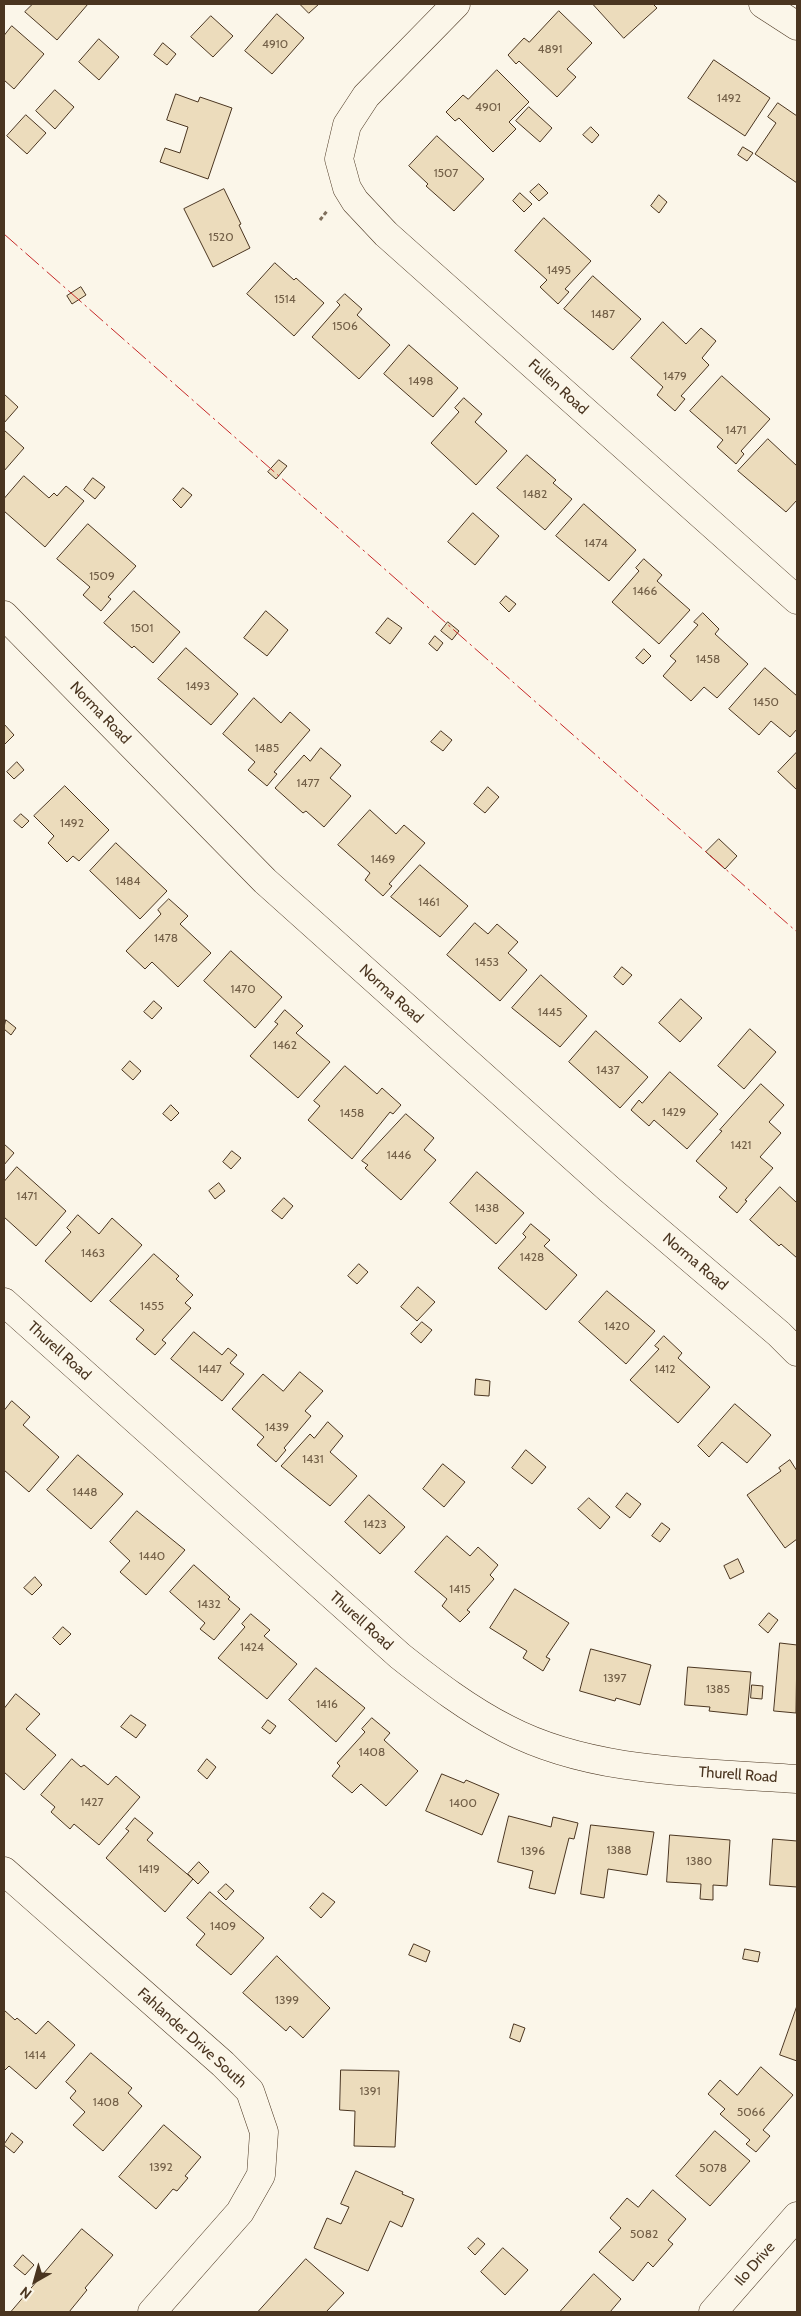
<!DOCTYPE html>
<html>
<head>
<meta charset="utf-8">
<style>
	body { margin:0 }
	#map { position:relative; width:801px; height:2316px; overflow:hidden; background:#fbf6e9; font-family:Cabin,sans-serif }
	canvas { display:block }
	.frame { position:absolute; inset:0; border:5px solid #4a3520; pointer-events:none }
	.north { position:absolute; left:10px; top:2256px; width:50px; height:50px; -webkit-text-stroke:4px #fbf6e9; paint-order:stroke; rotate:218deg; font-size:14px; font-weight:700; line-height:20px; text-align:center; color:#4a3520 }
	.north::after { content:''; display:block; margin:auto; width:18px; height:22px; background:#4a3520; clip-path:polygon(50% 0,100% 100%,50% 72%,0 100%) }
</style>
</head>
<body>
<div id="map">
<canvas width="801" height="2316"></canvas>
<div class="frame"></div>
<div class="north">N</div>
</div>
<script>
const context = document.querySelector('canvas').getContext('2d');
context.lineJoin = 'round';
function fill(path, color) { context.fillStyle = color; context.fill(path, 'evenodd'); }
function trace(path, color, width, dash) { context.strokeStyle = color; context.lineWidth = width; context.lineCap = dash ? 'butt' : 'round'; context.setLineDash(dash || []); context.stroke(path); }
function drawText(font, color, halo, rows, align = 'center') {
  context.font = font + ' Cabin,sans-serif'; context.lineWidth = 4; context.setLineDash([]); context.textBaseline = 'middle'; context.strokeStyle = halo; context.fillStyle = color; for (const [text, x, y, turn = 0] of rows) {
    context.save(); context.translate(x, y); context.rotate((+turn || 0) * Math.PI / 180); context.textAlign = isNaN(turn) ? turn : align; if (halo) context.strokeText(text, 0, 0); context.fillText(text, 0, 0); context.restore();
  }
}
const building = new Path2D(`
	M33 4H88L57 40 25 12Z
	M300 4H319L309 13Z
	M593 4H653L657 8 624 38Z
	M559 11 592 43 567 69 576 77 557 97 519 61 516 64 508 55 524 38 529 42Z
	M277 14 304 38 272 74 245 51Z
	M211 16 233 36 213 57 191 37Z
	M12 26 44 54 14 89 4 80V36Z
	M99 39 119 57 99 80 79 62Z
	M163 43 176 54 167 65 154 55Z
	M714 60 770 98 745 136 688 98Z
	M497 70 529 102 509 122 516 129 493 152 459 118 455 121 446 112 463 95 468 99Z
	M55 90 74 107 55 129 36 111Z
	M176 94 198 102 200 97 232 108 208 179 160 162 165 148 180 153 188 127 167 120Z
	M778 103 797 116V183L755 154 776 123 768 117Z
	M529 107 552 128 540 142 516 121Z
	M26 115 46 133 27 154 7 136Z
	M591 127 599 135 592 143 583 135Z
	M437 136 484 179 454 211 426 186 428 184 409 166Z
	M743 147 753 153 747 161 738 155Z
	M539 184 548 193 539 201 530 192Z
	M224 189 241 224 239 225 250 248 213 267 184 209Z
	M520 193 532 204 524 212 513 201Z
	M659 195 667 202 659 213 651 206Z
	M544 218 591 261 565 289 569 292 558 304 540 287 547 280 515 251Z
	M275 263 294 280 296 278 324 303 294 336 247 294Z
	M593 276 641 319 613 350 564 309Z
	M81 287 86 295 72 304 67 296Z
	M345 294 362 309 357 315 390 345 359 379 312 337 340 305 337 302Z
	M663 322 686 344 701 328 716 341 702 358 709 365 681 396 685 399 675 411 657 395 663 387 631 358Z
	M409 345 458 388 433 417 384 374Z
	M722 376 770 419 741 451 744 454 736 464 717 447 723 440 690 411Z
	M4 394 18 407 4 423Z
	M464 398 482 414 475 422 507 451 476 485 431 443 459 412 455 408Z
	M4 430 24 448 4 471Z
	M768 439 797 466V500L786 512 738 471Z
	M527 455 556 480 553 483 572 499 545 530 497 488Z
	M279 460 287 466 276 479 268 472Z
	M24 476 49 498 54 493 57 496 66 486 84 501 45 547 4 511V499Z
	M93 478 105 487 95 499 84 490Z
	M183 488 192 495 181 508 173 500Z
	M584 504 636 550 609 581 556 536Z
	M473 513 499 536 475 565 448 542Z
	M88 524 136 566 108 597 111 599 101 611 83 595 90 587 57 559Z
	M644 559 662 575 657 581 690 610 659 644 612 602 639 571 636 568Z
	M134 591 180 632 153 663 134 646 132 648 104 623Z
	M506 596 516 604 509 612 500 603Z
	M266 611 288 630 267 656 244 638Z
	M703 613 719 629 715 634 748 664 717 698 704 687 691 701 663 676 676 661 670 656 698 625 694 622Z
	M388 618 402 628 390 644 376 633Z
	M448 622 459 631 452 640 441 631Z
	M435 636 443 643 437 651 429 644Z
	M186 648 238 694 211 725 158 679Z
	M644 649 651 656 643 664 636 658Z
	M765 668 797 696V729L790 737 771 721 759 735 729 709Z
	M254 698 281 723 290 712 310 730 274 772 277 774 267 786 248 770 255 762 223 734Z
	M4 724 14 735 4 745Z
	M441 731 452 740 443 751 431 742Z
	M321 748 341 765 330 778 351 796 324 827 306 811 303 813 275 788 304 755 310 761Z
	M797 752V790L778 772Z
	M17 762 24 770 14 779 7 772Z
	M65 786 109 830 79 861 73 856 67 862 48 843 54 836 34 816Z
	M488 787 499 797 485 813 474 804Z
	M370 810 396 834 404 825 425 843 389 884 392 886 383 896 365 880 370 873 338 845Z
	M21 814 29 821 22 828 14 821Z
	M719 839 737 856 725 869 706 852Z
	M116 843 167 891 140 919 90 871Z
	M420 865 468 906 440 937 391 897Z
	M169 899 188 916 180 924 211 953 178 987 152 962 145 969 126 951 161 914 158 910Z
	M475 923 488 934 497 924 518 942 508 953 527 970 500 1001 447 955Z
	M231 951 282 997 255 1028 204 981Z
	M622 967 632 975 623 985 614 977Z
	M541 975 587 1016 560 1047 512 1008Z
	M681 999 702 1018 680 1042 659 1023Z
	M154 1001 162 1008 152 1019 144 1012Z
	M285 1010 303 1026 296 1033 330 1062 298 1098 250 1056 278 1024 275 1022Z
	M6 1020 16 1028 11 1035 4 1029Z
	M750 1029 776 1052 744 1089 718 1066Z
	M596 1031 648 1077 620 1108 569 1062Z
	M130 1061 141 1071 133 1080 122 1070Z
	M345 1066 377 1094 382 1088 401 1105 393 1114 390 1112 352 1159 308 1120 320 1106 314 1101Z
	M670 1072 718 1114 687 1149 654 1120 649 1126 631 1110 639 1100 642 1103Z
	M761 1084 784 1105 769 1122 781 1133 760 1157 773 1168 745 1200 747 1201 737 1213 719 1197 727 1188 696 1161 722 1131 720 1130Z
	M171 1105 179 1113 171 1121 163 1114Z
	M406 1114 434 1138 424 1150 436 1160 401 1200 365 1168 368 1165 362 1161Z
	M4 1144 14 1153 4 1165Z
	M232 1151 241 1158 231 1169 223 1162Z
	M17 1167 66 1211 36 1246 4 1217V1182Z
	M477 1172 524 1213 496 1244 450 1203Z
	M219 1183 225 1191 215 1199 209 1191Z
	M780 1187 797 1203V1258L781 1244 779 1246 750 1220Z
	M284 1198 293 1206 282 1219 272 1211Z
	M78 1215 99 1234 112 1218 142 1245 91 1302 45 1261 71 1232 67 1228Z
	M531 1224 550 1240 544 1246 577 1275 546 1310 498 1268 526 1237 523 1234Z
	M154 1254 179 1276 176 1279 193 1295 185 1303 191 1308 162 1340 166 1343 155 1355 136 1339 144 1330 110 1301Z
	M359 1264 368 1272 357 1284 348 1276Z
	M418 1287 435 1302 417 1321 401 1307Z
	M607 1291 655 1331 626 1364 579 1322Z
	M422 1322 432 1330 421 1343 411 1334Z
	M194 1332 222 1355 228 1348 237 1355 230 1363 244 1374 222 1401 171 1359Z
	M664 1336 682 1353 678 1358 710 1387 678 1423 630 1380 659 1349 655 1346Z
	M300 1372 323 1391 305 1411 311 1416 284 1448 286 1450 276 1462 257 1445 264 1437 232 1409 263 1374 283 1391Z
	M476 1379 490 1381 489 1396 475 1395Z
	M12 1401 30 1417 23 1425 59 1457 29 1492 4 1470V1411Z
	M735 1404 771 1435 747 1463 722 1442 709 1457 698 1446Z
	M328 1422 343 1436 330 1452 357 1476 330 1506 281 1466 310 1434 314 1438Z
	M526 1450 546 1467 532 1484 512 1468Z
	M78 1455 123 1494 91 1529 47 1490Z
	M790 1460 797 1471V1539L785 1548 747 1495 781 1471 779 1468Z
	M443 1464 465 1482 444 1507 423 1489Z
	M627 1493 641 1504 630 1518 616 1507Z
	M369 1495 405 1527 380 1554 345 1522Z
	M589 1498 610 1517 600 1529 578 1509Z
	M137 1511 185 1550 146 1595 120 1572 130 1561 110 1542Z
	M662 1523 670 1529 660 1542 652 1536Z
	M447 1536 470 1556 478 1547 498 1565 490 1575 494 1579 467 1610 470 1612 460 1622 442 1606 447 1599 415 1572Z
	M738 1559 744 1572 730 1579 724 1566Z
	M194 1565 230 1597 228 1599 240 1609 214 1640 200 1629 205 1623 170 1592Z
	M35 1577 42 1585 32 1595 24 1588Z
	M515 1589 569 1623 546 1657 550 1659 543 1671 523 1658 527 1651 490 1628Z
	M769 1613 778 1620 768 1633 759 1625Z
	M251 1614 270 1630 264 1636 297 1664 267 1699 218 1658 245 1627 242 1624Z
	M63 1627 71 1634 60 1645 53 1638Z
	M780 1643 797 1645 796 1713 774 1711Z
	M591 1649 651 1665 640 1705 616 1698 615 1701 580 1691Z
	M688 1667 751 1672 747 1715 709 1711 710 1707 685 1705Z
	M316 1668 365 1708 336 1742 289 1700Z
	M752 1685 763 1686 762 1699 751 1698Z
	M16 1694 40 1714 26 1729 56 1755 24 1790 4 1772V1709Z
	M131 1715 146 1725 136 1738 121 1727Z
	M372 1718 390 1733 384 1740 418 1771 386 1806 361 1784 352 1793 332 1776 340 1766 337 1763 365 1732 362 1729Z
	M268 1720 276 1726 270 1734 262 1728Z
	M72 1759 81 1767 84 1765 108 1785 116 1776 140 1797 99 1845 74 1824 70 1829 51 1812 55 1807 41 1795Z
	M207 1759 216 1767 207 1779 198 1771Z
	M442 1774 464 1783 466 1780 499 1794 482 1835 426 1811Z
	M509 1816 551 1827 553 1817 578 1823 574 1839 569 1838 555 1894 529 1888 533 1871 498 1862Z
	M135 1818 153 1833 147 1840 193 1879 165 1912 106 1858 129 1831 126 1829Z
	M591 1825 654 1832 647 1875 608 1869 604 1898 581 1894Z
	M670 1835 730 1840 727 1886 713 1885V1900L700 1899 701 1884 667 1882Z
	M773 1839 797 1841V1887L770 1885Z
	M199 1862 209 1872 198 1884 188 1874Z
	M226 1884 234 1891 226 1900 218 1892Z
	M210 1892 264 1938 231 1975 196 1945 205 1934 187 1918Z
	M323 1893 335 1902 321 1918 310 1908Z
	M414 1944 430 1951 426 1962 409 1955Z
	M745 1949 760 1952 758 1962 743 1959Z
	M277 1956 330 2008 303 2038 290 2026 286 2031 243 1993Z
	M797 2006V2061L780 2055Z
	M4 2010 15 2020 17 2018 36 2034 48 2021 75 2045 36 2089 9 2066 4 2071Z
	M514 2024 525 2028 520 2042 510 2038Z
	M91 2053 132 2088 128 2093 142 2106 103 2151 73 2125 85 2112 70 2098 76 2091 66 2082Z
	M761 2067 793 2095 763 2130 770 2136 756 2152 746 2144 750 2140 720 2114 725 2109 708 2094 720 2080 737 2095Z
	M341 2070 399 2071 395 2147 354 2146 355 2111 340 2110Z
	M164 2125 201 2157 185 2176 188 2178 177 2191 173 2189 156 2209 119 2177Z
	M715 2131 750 2161 710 2206 676 2176Z
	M12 2133 23 2142 14 2153 4 2145Z
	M356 2171 403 2192 402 2194 414 2199 402 2227 390 2221 368 2271 314 2248 327 2218 341 2224 349 2207 341 2204Z
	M653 2190 686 2219 668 2240 673 2244 653 2267 648 2262 633 2281 599 2252 621 2228 610 2218 627 2198 638 2207Z
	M82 2229 113 2255 85 2288 87 2290 69 2312H11Z
	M478 2238 485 2244 475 2255 468 2248Z
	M503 2248 528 2270 505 2295 481 2272Z
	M23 2255 34 2265 25 2275 14 2266Z
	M306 2259 344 2293 326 2312H258Z
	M594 2274 621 2299 610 2312H560Z`);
fill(building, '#ecdcbc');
trace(building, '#4a3520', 1);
const minor = new Path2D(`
	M456 4 366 96 347 125 339 159 347 188 355 201 386 234 797 600
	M763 4 797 26
	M4 615 265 881 609 1189 779 1334 797 1352
	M4 1302 400 1656C434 1683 468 1709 507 1729 593 1774 702 1772 797 1779
	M4 1871 223 2064 250 2091 264 2132 261 2175 240 2212 152 2312
	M713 2312 797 2216`);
trace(minor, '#4a3520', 29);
trace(new Path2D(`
	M320 220 327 211`), '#7f6f5c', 3, [4, 2.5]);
trace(minor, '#fbf6e9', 28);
trace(new Path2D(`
	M4 234 797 932`), '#c62828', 1, [18, 4, 2.5, 4]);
drawText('12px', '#725f47', null, [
	["4910",275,44],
	["4891",550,49],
	["1492",729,98],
	["4901",488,107],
	["1507",446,173],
	["1520",221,237],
	["1495",559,270],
	["1514",285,299],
	["1487",603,314],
	["1506",345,326],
	["1479",675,376],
	["1498",421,381],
	["1471",736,430],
	["1482",535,494],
	["1474",596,543],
	["1509",102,576],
	["1466",645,591],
	["1501",142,628],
	["1458",708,659],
	["1493",198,686],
	["1450",766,702],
	["1485",267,748],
	["1477",308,783],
	["1492",72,823],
	["1469",383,859],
	["1484",128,881],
	["1461",429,902],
	["1478",166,938],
	["1453",487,962],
	["1470",243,989],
	["1445",550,1012],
	["1462",285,1045],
	["1437",608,1070],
	["1429",674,1112],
	["1458",352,1113],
	["1421",741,1145],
	["1446",399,1155],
	["1471",27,1196],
	["1438",487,1208],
	["1463",93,1253],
	["1428",532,1257],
	["1455",152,1306],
	["1420",617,1326],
	["1447",210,1369],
	["1412",665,1369],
	["1439",277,1427],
	["1431",313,1459],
	["1448",85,1492],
	["1423",375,1524],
	["1440",152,1556],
	["1415",460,1589],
	["1432",209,1604],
	["1424",252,1647],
	["1397",615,1678],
	["1385",718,1689],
	["1416",327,1704],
	["1408",372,1752],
	["1427",92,1802],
	["1400",463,1803],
	["1388",619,1850],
	["1396",533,1851],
	["1380",699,1861],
	["1419",149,1869],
	["1409",223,1926],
	["1399",287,2000],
	["1414",35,2055],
	["1391",370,2091],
	["1408",106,2102],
	["5066",751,2112],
	["1392",161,2167],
	["5078",713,2168],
	["5082",644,2234]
]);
drawText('15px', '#4a3520', '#fbf6e9', [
	["Fullen Road",558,387,42],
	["Norma Road",100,713,46],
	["Norma Road",391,994,42],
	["Norma Road",695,1262,40],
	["Thurell Road",59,1351,42],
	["Thurell Road",361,1621,42],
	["Thurell Road",738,1775,4],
	["Fahlander Drive South",192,2038,42],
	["Ilo Drive",755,2264,-49]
]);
</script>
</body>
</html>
